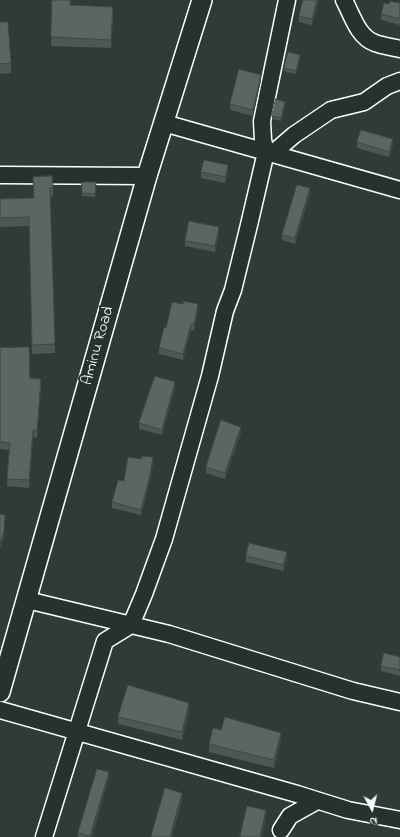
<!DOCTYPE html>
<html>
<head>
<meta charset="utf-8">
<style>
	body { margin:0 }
	#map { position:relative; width:400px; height:837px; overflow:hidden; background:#2f3b35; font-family:"Indie Flower",sans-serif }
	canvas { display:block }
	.north { position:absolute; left:352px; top:789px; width:40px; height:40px; -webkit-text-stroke:3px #26332d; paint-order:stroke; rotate:173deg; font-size:11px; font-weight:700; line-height:16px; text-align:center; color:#fff }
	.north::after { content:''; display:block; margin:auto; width:14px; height:18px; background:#fff; clip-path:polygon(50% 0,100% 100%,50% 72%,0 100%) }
</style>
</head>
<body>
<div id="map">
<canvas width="400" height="837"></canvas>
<div class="north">N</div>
</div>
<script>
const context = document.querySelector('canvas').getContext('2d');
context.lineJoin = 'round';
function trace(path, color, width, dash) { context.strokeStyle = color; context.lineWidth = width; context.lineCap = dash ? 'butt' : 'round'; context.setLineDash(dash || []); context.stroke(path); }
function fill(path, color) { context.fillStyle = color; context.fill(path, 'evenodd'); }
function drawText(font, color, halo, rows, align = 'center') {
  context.font = font + ' "Indie Flower",sans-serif'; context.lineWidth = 4; context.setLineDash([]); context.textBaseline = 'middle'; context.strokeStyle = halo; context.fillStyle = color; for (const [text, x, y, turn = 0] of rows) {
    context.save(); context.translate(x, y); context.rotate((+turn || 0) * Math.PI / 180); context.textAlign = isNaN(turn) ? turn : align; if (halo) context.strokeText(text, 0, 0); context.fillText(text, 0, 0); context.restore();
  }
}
const minor = new Path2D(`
	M344 0C352 15 358 37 375 43 383 46 392 47 400 49
	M164 123 400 190
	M272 154 294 135 331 110 364 102 387 86 400 81
	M0 175 147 176
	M27 600 169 634 353 691 400 702
	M0 710 297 794 348 810 400 820
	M281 830 290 816 317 801
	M44 837 105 641 131 625 144 594 164 539 210 376 225 311 233 290 249 225 266 152 263 140 262 121 287 0`);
const tertiary = new Path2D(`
	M0 692 147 176 202 0`);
trace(minor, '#fff', 19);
trace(tertiary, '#fff', 22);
trace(minor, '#26332d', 16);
trace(tertiary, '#26332d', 19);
fill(new Path2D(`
	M53 0H71L70 5 113 16 111 48 51 46Z
	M319 0 312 25 299 22V16Z
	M400 3V25L381 20V14L389 4Z
	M0 22 11 63V73L0 74Z
	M300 58 296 74 284 71V68Z
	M261 80 253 116 230 110V104Z
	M285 105 281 121 272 119V116Z
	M357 142 393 145 389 157 357 148Z
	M228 171 225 183 201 178V172Z
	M33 177 53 187V196L50 197 55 353 32 354 29 226 0 227V199L33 198Z
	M82 182H96L95 197 82 196Z
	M310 194 295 244 282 240V235Z
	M219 233 215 252 185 246V241Z
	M198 310 194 330H191L183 360 159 354V348L166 328Z
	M0 348 30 378 41 386 37 438 33 437 29 488 7 486 9 450 0 449Z
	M175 387 162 435 139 429V423Z
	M241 433 225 479 206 473V467Z
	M153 463 150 481 141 515 112 508V502Z
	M246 556 287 558 283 571 246 562Z
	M400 657V676L381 671V666Z
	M189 711 182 740 118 724V717Z
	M281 740 274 768 209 752V744Z
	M109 778 92 837H78V833Z`), '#4e5853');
fill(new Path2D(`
	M317 0H319L312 25V19Z
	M113 7V16L111 48V40Z
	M300 55V58L296 74V71Z
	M261 75V80L253 116V110Z
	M285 102V105L281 121V118Z
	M393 139V145L389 157V152Z
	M228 165V171L225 183V177Z
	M310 188V194L295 244V238Z
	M219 227V233L215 252V246Z
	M198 304V310L194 330V324Z
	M191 324V330L183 360V354Z
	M41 379V386L37 438V430Z
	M175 382V387L162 435V430Z
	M241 427V433L225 479V473Z
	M33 430V437L29 488V480Z
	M153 457V463L150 481 141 515V510Z
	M5 515 4 538 0 550V544Z
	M287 552V558L283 571V565Z
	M189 703V711L182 740V732Z
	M281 733V740L274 768V760Z
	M109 772V778L92 837H90Z
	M182 793V802L172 837H170Z
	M266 810V818L262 837H260Z`), '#404744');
const building = new Path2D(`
	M52 0H70V5L113 7 111 40 51 37Z
	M303 0H317L312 19 299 16Z
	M390 1 400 3V19L381 14 384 3 389 4Z
	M0 22H8L11 63 0 64Z
	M288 52 300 55 296 71 284 68Z
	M239 69 261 75 253 110 230 104Z
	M276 99 285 102 281 118 272 116Z
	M361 130 393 139 389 152 357 142Z
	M204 160 228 165 225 177 201 172Z
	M52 176 53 187 50 188 55 344 32 345 29 217 0 218V199L34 198 33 177Z
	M82 182H96L95 194 82 193Z
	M297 185 310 188 295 238 282 235Z
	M189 221 219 227 215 246 185 241Z
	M183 301 198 304 194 324H191L183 354 159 348 164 327 166 328 172 302 183 304Z
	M29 347 30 378 41 379 37 430H33L29 480 7 479 10 443 0 442V348Z
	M155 376 175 382 162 430 139 423Z
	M221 420 241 427 225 473 206 467Z
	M142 456 153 457 150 475 141 510 112 502 118 480 124 481 128 457 141 459Z
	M0 514 5 515 4 531 0 544Z
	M249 543 287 552 283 565 246 556Z
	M384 653 400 657V670L381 666Z
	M128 685 189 703 182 732 118 717Z
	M225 717 281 733 274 760 209 744 213 728 221 730Z
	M97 769 109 772 90 836 78 833Z
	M165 788 182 793 170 837H151Z
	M247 806 266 810 260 837H240Z`);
fill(building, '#5b6661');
trace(building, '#404744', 1);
drawText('16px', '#fff', '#26332d', [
	["Aminu Road",99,346,-74]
]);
</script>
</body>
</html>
